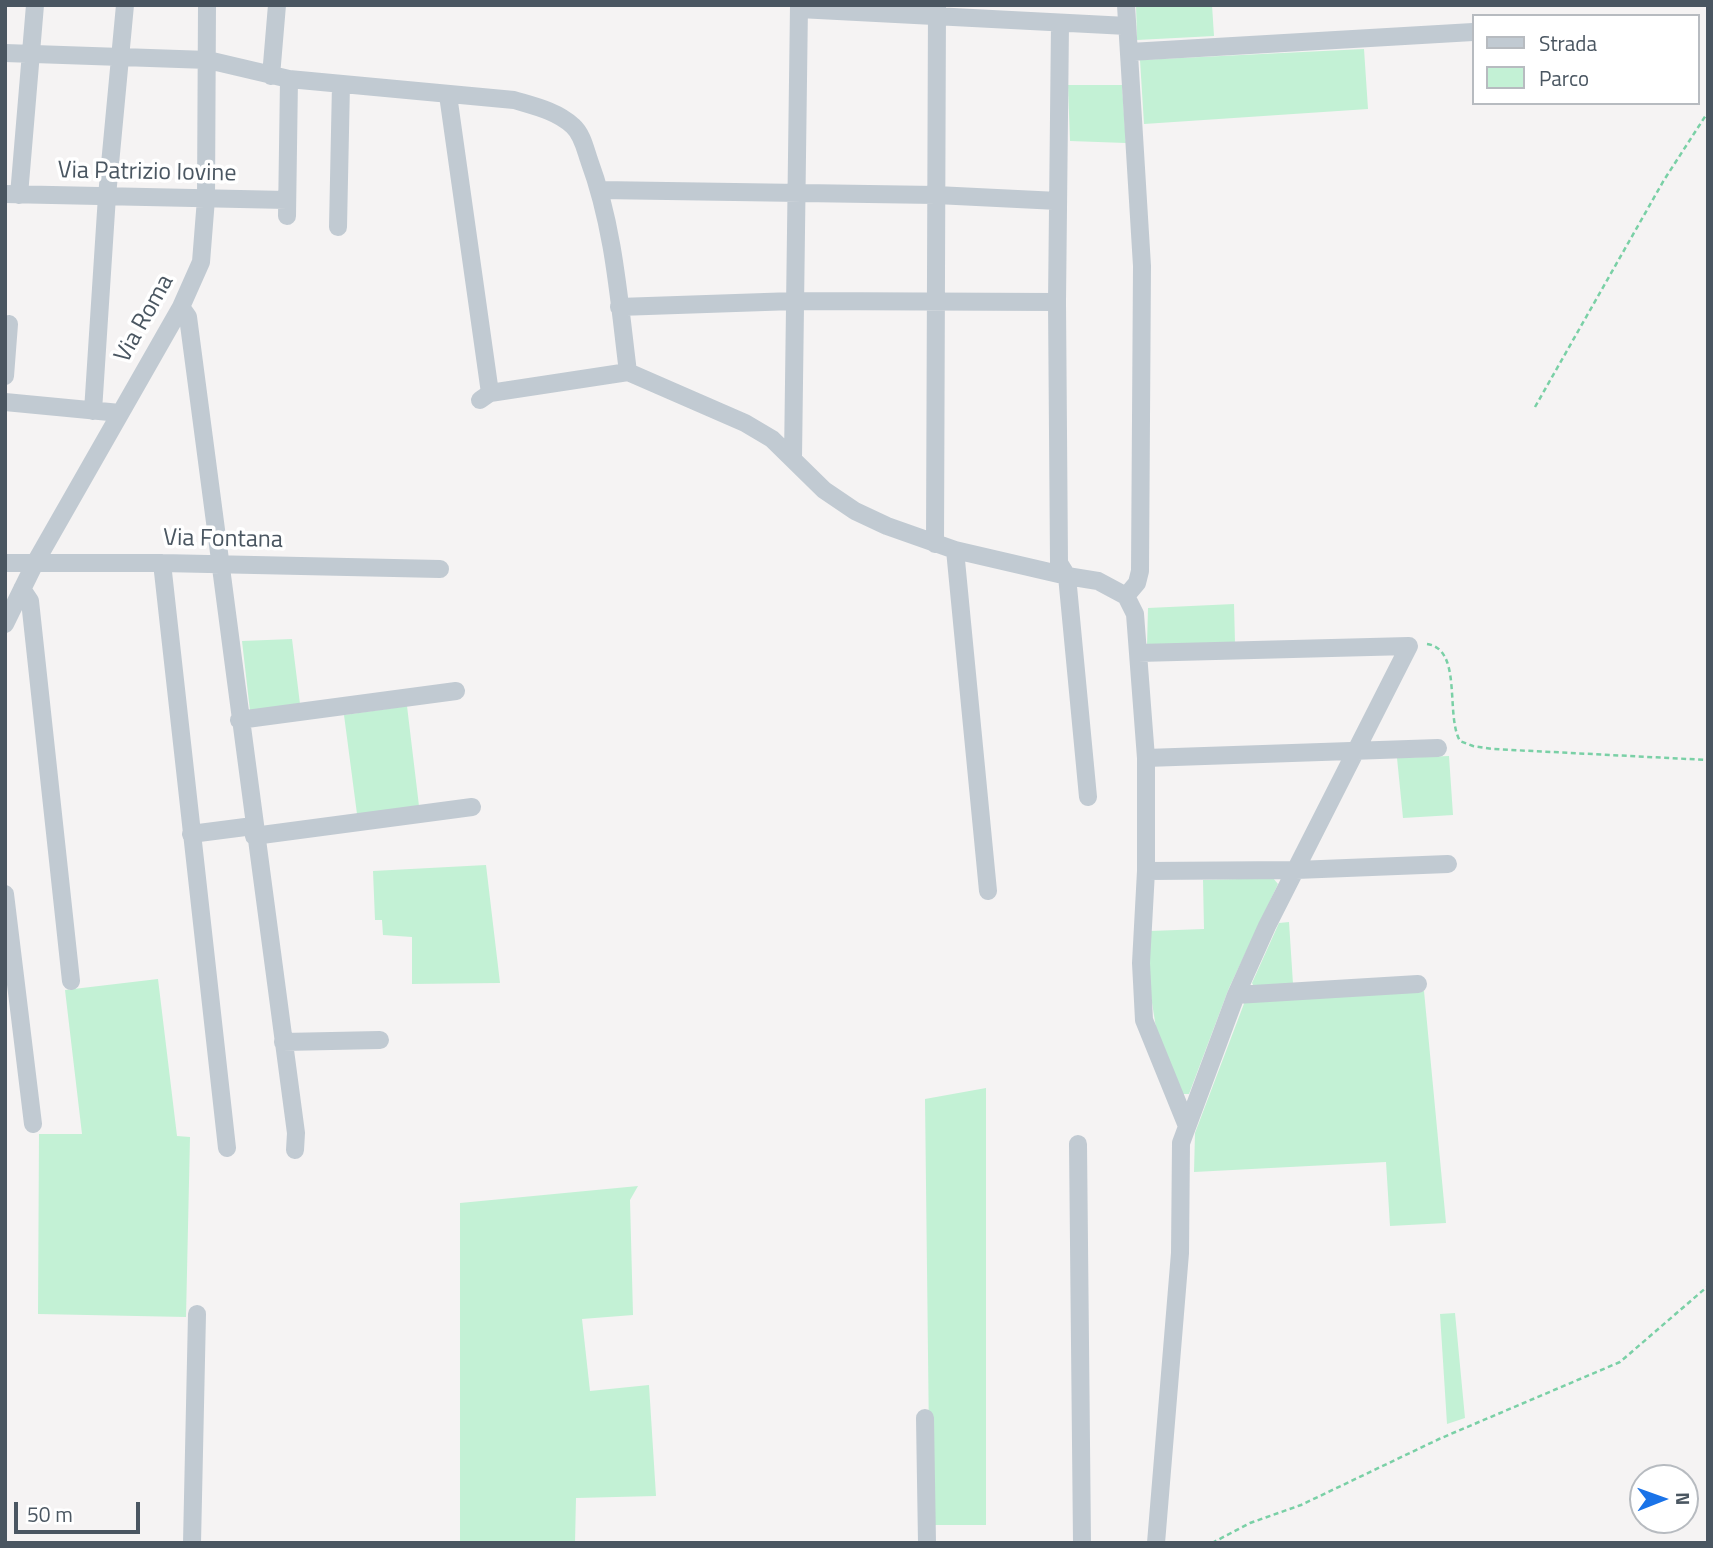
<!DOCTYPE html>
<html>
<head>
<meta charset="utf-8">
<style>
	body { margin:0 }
	#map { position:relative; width:1713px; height:1548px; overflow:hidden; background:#f5f3f3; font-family:"Titillium Web",sans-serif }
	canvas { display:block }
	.frame { position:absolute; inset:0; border:7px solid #4a5661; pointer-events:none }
	.legend { position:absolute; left:1472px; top:14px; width:228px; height:91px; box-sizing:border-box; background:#fff; border:2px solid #b7bbc0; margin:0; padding:9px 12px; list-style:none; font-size:21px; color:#4a5661 }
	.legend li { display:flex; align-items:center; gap:14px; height:35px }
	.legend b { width:35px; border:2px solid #b7bbc0 }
	.north { position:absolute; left:1629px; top:1464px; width:70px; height:70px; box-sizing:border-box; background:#fff; border:2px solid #b7bbc0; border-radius:50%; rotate:89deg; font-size:19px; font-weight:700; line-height:28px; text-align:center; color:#4a5661 }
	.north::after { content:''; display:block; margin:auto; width:24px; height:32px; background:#1a73e8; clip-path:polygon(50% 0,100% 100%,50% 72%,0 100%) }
	.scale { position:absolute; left:14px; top:1502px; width:126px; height:32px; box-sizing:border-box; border:4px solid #4a5661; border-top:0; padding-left:9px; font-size:21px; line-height:24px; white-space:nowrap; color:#4a5661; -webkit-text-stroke:5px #fff; paint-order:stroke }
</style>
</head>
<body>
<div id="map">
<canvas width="1713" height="1548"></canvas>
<div class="frame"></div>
<ul class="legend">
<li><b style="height:9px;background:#c1cad2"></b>Strada</li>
<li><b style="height:19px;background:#c3f1d5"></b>Parco</li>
</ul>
<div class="north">N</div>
<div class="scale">50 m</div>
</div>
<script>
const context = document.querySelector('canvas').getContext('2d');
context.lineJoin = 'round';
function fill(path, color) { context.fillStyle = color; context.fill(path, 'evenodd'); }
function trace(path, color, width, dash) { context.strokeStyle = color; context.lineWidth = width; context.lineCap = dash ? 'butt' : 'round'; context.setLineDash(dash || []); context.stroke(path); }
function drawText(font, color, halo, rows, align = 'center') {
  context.font = font + ' "Titillium Web",sans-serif'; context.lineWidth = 7; context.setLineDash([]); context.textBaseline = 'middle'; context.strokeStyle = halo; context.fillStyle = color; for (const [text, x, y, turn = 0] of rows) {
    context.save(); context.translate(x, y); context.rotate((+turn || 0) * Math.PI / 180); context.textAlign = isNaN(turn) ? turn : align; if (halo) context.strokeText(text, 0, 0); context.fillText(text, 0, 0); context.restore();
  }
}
fill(new Path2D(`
	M1136 5H1212L1214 36 1137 40Z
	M1364 49 1368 109 1144 124 1140 60Z
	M1068 85H1122L1126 143 1070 141Z
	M1234 604 1235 643 1147 646 1148 608Z
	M292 639 300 704 250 711 242 641Z
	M407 706 419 806 357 814 344 715Z
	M1449 756 1453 815 1403 818 1397 758Z
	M486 865 500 983 412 984V937L383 935 382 920H375L373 871Z
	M1273 878 1278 884 1229 988 1189 1094H1182L1156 1028 1150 990V931L1204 929 1203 880Z
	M1289 922 1293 984 1254 987 1252 983 1279 923Z
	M158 979 177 1136 190 1137 186 1317 38 1314 39 1134H82L65 990Z
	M1424 991 1446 1223 1390 1226 1386 1162 1194 1172 1195 1133 1245 1001Z
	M986 1088V1525H930L925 1099Z
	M638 1186 630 1200 633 1315 582 1319 590 1391 649 1385 656 1496 576 1498 575 1543H460V1203Z
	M1455 1313 1465 1418 1447 1424 1440 1314Z`), '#c3f1d5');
trace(new Path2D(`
	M1535 407 1664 180 1708 112
	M1427 644C1463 649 1445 715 1460 741L1473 746 1493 749 1708 760
	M1212 1543 1250 1523 1301 1505 1439 1439 1620 1362 1708 1286`), '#7ad0a6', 2.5, [5, 3.5]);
trace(new Path2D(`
	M799 9 1127 26
	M1060 24 1057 302 1059 563 1067 576 1088 797
	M1130 52 1473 32
	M5 53 208 60 289 79 514 100C534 106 557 111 573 126 582 134 585 148 589 160 614 227 619 301 628 372
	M271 76 277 5
	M448 95 490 393
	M600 190 936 195 1058 201
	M5 194 287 200
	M19 195 35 5
	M287 216 289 79
	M338 227 341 84
	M181 307 188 317C225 589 258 861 296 1133L295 1150
	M619 307 794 301 1057 302
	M5 376 9 324
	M480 400 490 393 628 372 745 423 772 439 824 490 855 511 887 526 955 550 1067 576 1098 581 1126 596 1135 614 1146 758V871L1141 963 1144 1020 1187 1126
	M5 402 120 413
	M93 411 107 196 125 5
	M793 458 799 5
	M935 544 937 5
	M955 550 988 891
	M5 563H162L440 569
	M162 563 227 1148
	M22 589 30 601 71 981
	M1126 596 1137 583 1140 571 1142 266 1126 5
	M5 624 35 563 181 307 201 262 206 199 207 5
	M1138 653 1409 646 1267 926 1236 995 1181 1143 1180 1253 1156 1543
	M239 720 456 691
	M1146 758 1438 748
	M191 834 253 826
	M254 836 472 807
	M1146 871 1296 870 1448 864
	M5 894 33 1124
	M1236 995 1418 984
	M283 1042 380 1040
	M1078 1144 1082 1543
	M925 1418 927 1543
	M192 1543 197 1314`), '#c1cad2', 18);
drawText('24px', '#4a5661', '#fff', [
	["Via Patrizio Iovine",147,173,1],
	["Via Roma",145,319,-61],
	["Via Fontana",223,540,1]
]);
</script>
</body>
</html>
